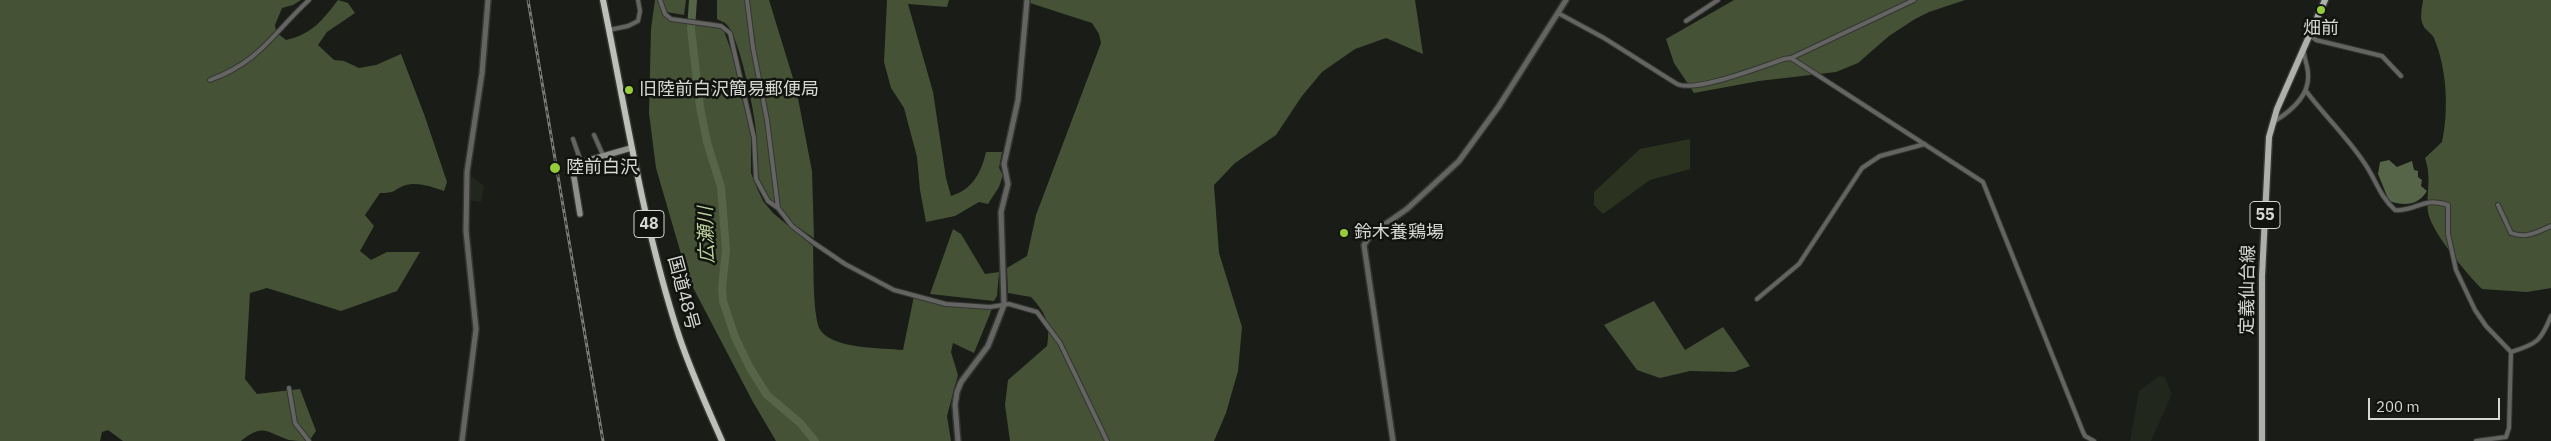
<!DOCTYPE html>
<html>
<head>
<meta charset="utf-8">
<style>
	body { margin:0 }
	#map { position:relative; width:2551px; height:441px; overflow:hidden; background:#1a1c17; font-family:"IBM Plex Sans",sans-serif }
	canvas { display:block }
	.scale { position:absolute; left:2368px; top:398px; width:132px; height:22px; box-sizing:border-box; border:2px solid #d7d8d5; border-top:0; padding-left:6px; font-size:15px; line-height:18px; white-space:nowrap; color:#d7d8d5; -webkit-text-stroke:4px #11130e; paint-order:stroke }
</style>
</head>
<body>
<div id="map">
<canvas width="2551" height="441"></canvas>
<div class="scale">200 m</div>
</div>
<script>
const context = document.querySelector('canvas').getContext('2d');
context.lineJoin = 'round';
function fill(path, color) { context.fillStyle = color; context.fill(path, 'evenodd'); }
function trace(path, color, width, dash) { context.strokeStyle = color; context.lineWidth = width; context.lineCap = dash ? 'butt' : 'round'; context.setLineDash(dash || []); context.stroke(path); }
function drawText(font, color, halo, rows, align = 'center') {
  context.font = font + ' "IBM Plex Sans","Noto Sans JP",sans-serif'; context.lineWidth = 5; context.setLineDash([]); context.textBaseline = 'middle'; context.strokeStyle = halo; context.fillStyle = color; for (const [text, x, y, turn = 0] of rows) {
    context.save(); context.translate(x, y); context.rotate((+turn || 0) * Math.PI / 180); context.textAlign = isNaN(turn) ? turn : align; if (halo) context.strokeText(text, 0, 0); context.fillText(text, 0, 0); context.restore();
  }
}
fill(new Path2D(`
	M469 177 474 178 484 186 481 202 468 200Z
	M2159 376 2165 377 2172 394 2151 441H2130L2139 391Z`), '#22271d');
fill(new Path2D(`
	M1690 139V169L1650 180 1603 214 1594 205V192L1640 149Z`), '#2b3320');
fill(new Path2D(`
	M0 0H301L293 5 282 8 275 25 276 32 286 40C312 34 322 21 338 0L348 3 355 13 327 32 318 45 334 60 344 61 359 68 376 65 401 54 424 114 447 182 444 191C431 187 418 181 403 186 392 191 395 193 380 193L365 215 374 226 360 251 371 260 387 252H420L397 291 341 311 267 288 250 293 245 379 257 394 300 389 316 431 309 441C303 441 295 441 289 440 265 432 264 423 241 441H123L108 430 102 432 100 441H0Z
	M655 0H659L666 18 714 22 722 26 743 82 751 136V173L757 188 763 201 773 213 813 246C814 262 812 320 821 331 835 349 881 348 903 350L914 296 967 308 992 309 974 353 953 343 951 352 958 375 947 416 951 441H776L753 402 688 278 656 168 649 113 651 29Z
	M662 0H686L684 15 666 12Z
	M717 0H769L796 88 812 171 814 238C796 226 773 212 763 192 753 173 757 152 756 131 755 113 739 36 727 25 725 22 720 21 717 19Z
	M887 0H949L947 7 908 4 933 92 946 178 951 196C973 189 981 173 986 152H1002L999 168 1003 175 999 187 988 204 979 202 955 216 926 222 920 190 917 157 904 108 891 88 884 62Z
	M1030 0H1415L1423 54 1386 38 1355 49 1322 72 1302 96 1276 135 1235 163 1214 185 1219 253 1242 327 1238 371 1226 413 1214 441H1010L1005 405 1008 380 1047 346C1051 325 1046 313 1031 297L1008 293 1007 268 1027 256 1036 215 1101 43 1099 34 1092 23 1030 3Z
	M1734 0H1965L1929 12 1915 19 1889 36 1858 63 1836 72 1759 81 1694 93 1674 63 1666 39Z
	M2423 0H2551V288L2527 292 2482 289C2468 275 2431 232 2428 212 2426 192 2432 179 2425 158L2442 142C2449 110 2447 69 2434 38 2432 34 2427 31 2424 27 2419 19 2422 8 2423 0Z
	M953 229 961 234 985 274 999 272 997 296 994 301 930 294Z
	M1654 301 1685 350 1723 327 1750 366 1734 372 1690 371 1660 378 1637 370 1604 325Z`), '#455236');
fill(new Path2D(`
	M2389 160 2397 167 2412 161 2414 170 2418 171V177L2422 180 2421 186 2427 191C2418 206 2404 206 2389 201L2378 174 2380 162Z`), '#566447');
trace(new Path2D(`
	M693 0 691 29 700 107 707 142 721 187 726 250 722 288 723 301 735 337 750 368 767 395 800 423 815 441`), '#566447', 8);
const minor = new Path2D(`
	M660 0 665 14 671 19 721 26 730 33 754 138 756 179 768 201 778 208 792 226 814 243 845 264 894 290 946 304 990 307 1009 304 1037 312 1060 343 1107 441
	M747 0 753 48 767 120 778 208
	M1558 13 1604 38 1677 84C1695 93 1763 66 1784 59L1791 58 1914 0
	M1686 21 1718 0
	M609 30 628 26 638 21 640 11 638 0
	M2311 36 2316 40 2382 56 2401 76
	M1791 58 1983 182 2083 432 2085 436 2094 441
	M210 80C261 61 272 34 309 0
	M2306 91C2324 115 2346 136 2363 161 2375 177 2379 196 2395 210 2416 212 2422 196 2448 205V234L2456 270 2475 310 2486 326 2511 352 2509 428 2506 437 2476 441
	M2275 121C2291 111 2310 95 2308 74 2308 66 2304 59 2304 51
	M594 135 603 155
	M573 139 581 162
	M2498 205 2511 233C2526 239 2537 232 2551 226
	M1757 299 1799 264 1862 168 1880 156 1925 144
	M2511 352C2537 344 2541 341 2551 316
	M289 388 295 423 309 441`);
const tertiary = new Path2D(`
	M462 441 476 329 466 231 467 172 482 73 488 0
	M958 441 955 405 957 392 961 382 988 346 1004 305 1001 212 1008 184 1004 164 1018 100 1027 0
	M1393 441 1364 245 1371 234 1407 209 1459 161 1499 106 1566 0`);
const secondary = new Path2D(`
	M580 214 572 165 631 148`);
const primary = new Path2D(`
	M2262 441V276L2269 137 2277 109 2325 0`);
const trunk = new Path2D(`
	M603 0C626 112 643 226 679 336 691 372 707 407 722 441`);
trace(minor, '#343632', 6);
trace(tertiary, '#343632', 8);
trace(secondary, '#343632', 8);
trace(primary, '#343632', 9);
trace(trunk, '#343632', 9);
trace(minor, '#646562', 4);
trace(tertiary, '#646562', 5);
trace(secondary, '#8d908b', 5.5);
trace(primary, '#aeb1ab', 6);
trace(trunk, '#bcc0b9', 6);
const rail = new Path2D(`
	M528 0 603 441`);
trace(rail, '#7a7c78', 3);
trace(rail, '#11130e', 1, [4]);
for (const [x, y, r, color] of [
	[2321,10,5,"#96cc3a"],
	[629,90,5,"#96cc3a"],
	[555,168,6,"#96cc3a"],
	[1344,233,5,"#96cc3a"]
]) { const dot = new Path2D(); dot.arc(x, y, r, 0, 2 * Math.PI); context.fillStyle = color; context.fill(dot); trace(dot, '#11130e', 2); }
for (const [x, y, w] of [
	[2265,215,30],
	[649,224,30]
]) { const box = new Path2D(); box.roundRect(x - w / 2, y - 13.5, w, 27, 4); context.fillStyle = '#11130e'; context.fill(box); trace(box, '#d7d8d5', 1); }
drawText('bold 16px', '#d7d8d5', null, [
	["55",2265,215],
	["48",649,224]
]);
drawText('18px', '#d7d8d5', '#11130e', [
	["畑前",2321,29,"center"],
	["旧陸前白沢簡易郵便局",639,90],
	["陸前白沢",566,168],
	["鈴木養鶏場",1354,233]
], 'left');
drawText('18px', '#d7d8d5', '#11130e', [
	["定義仙台線",2248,290,-89],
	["国道48号",683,293,75]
]);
drawText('italic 19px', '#bad29c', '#11130e', [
	["広瀬川",707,235,-92]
]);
</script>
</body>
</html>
